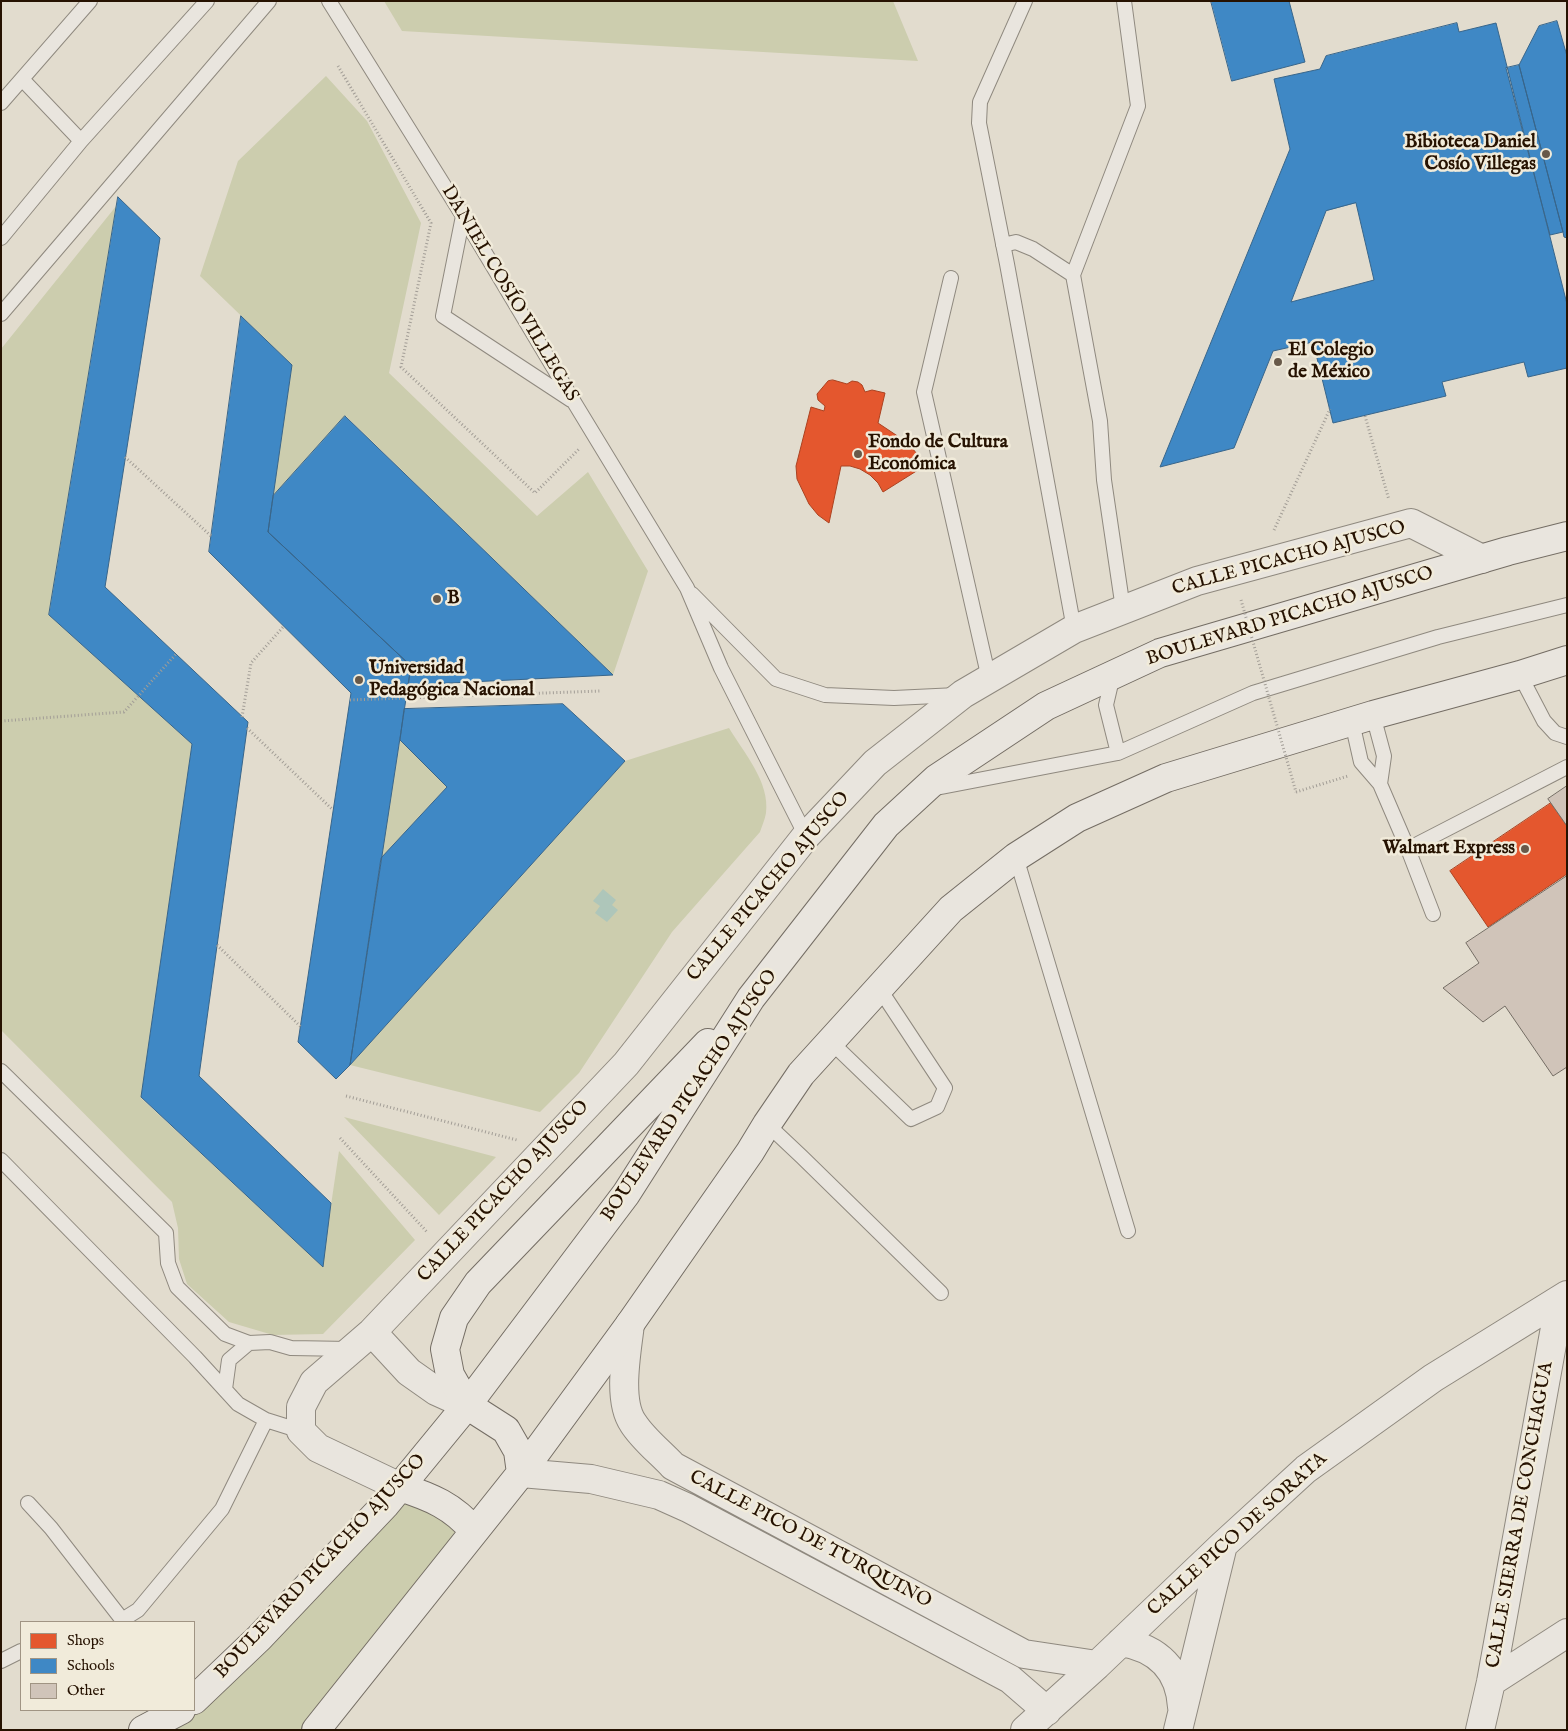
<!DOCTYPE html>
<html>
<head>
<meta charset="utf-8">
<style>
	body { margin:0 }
	#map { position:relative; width:1568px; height:1731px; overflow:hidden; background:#e2dcce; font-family:"IM FELL English",serif }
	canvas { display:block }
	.frame { position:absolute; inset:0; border:2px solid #261201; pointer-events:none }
	.legend { position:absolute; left:20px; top:1621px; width:175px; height:90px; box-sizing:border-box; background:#f1ebda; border:1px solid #a09483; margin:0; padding:6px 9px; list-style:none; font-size:15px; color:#261201 }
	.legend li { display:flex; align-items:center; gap:10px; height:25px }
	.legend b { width:25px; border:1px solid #a09483 }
</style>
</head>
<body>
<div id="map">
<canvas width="1568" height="1731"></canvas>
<div class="frame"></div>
<ul class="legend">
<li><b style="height:14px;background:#e4572e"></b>Shops</li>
<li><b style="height:14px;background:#3f88c5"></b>Schools</li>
<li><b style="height:14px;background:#d0c4b9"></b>Other</li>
</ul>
</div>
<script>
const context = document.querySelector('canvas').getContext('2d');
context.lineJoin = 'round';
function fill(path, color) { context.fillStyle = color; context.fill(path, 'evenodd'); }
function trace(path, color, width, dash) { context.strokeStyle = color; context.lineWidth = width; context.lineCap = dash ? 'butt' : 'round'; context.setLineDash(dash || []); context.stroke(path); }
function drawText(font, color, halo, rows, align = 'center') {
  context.font = font + ' "IM FELL English",serif'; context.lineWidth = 5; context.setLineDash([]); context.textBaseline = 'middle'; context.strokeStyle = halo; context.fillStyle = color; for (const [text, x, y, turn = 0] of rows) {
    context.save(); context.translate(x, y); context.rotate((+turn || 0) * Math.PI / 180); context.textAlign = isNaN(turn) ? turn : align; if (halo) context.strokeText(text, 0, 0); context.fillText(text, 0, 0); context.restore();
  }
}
fill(new Path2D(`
	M384 1H893L918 61 402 31Z
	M326 76 367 121 421 223 389 373 537 516 588 472 648 571 613 675 346 416 273 496 292 365 200 276 238 161Z
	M117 205 49 615 192 744 141 1098 322 1266 339 1151 415 1240 323 1334 273 1335 229 1322 187 1284 179 1259 178 1228 172 1202 1 1030V349Z
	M729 728C744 753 770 782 766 813 765 819 762 826 760 832L672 932 579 1073 540 1112 350 1065 625 761Z
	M400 740 447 787 381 858Z
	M344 1117 496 1157 439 1215Z
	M404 1493 468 1540 311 1730H147Z`), '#cccdae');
fill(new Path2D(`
	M603 889 616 900 612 905 618 910 607 922 595 913 600 906 593 901Z`), '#aec6ba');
const shops = new Path2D(`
	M833 380 847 384 852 381 858 382 862 385 865 392 872 390 885 393 878 423 908 443 926 465 883 492 878 483 870 475 860 469 850 466H841L829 523 818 515 809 504 797 479 796 466 811 407 824 411 825 406 818 400 817 394 828 381Z
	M1551 803 1567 826V874L1488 927 1450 871Z`);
fill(shops, '#e4572e');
trace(shops, '#ab4220', 1);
const schools = new Path2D(`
	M1211 1H1289L1305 62 1232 81Z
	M1557 21 1567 56V238L1564 237 1563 232 1519 65 1539 26Z
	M1457 23 1459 32 1496 23 1567 304V368L1528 377 1524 362 1442 382 1446 396 1333 423 1313 342 1273 351 1234 448 1160 467 1290 149 1274 79 1320 69 1326 56ZM1356 203 1374 280 1291 302 1326 211Z
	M1519 65 1563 232 1550 235 1506 68Z
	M118 197 160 238 105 587 248 722 199 1076 331 1203 323 1267 141 1097 192 744 49 615Z
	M241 316 292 365 268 532 411 666 350 1065 336 1079 298 1042 351 693 209 552Z
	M345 416 613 675 408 685 411 666 268 532 273 496Z
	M563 704 625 761 350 1065 381 858 447 787 400 740 404 709Z`);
fill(schools, '#3f88c5');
trace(schools, '#38658a', 1);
const building = new Path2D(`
	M1567 786V826L1548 799Z
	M1567 876V1067L1553 1076 1505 1006 1483 1022 1443 988 1479 963 1466 943Z`);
fill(building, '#d0c4b9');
trace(building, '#746d64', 1);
const service = new Path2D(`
	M329 1 463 216 574 402 687 588 721 668 806 836
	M1025 1 980 102 979 123 1007 264 1074 629
	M22 79 81 141
	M1 103 90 1
	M463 216 443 316 571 400
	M1 238 81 141 207 1
	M1003 245 1016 242 1033 249 1073 275
	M951 278 924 392 989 679
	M1 314 269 1
	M692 594 776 679 825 695 894 698 957 695
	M1123 609 1104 480 1100 421 1073 275 1138 106 1124 1
	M1113 675 1106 705 1118 753
	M1520 675 1544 721 1555 733 1567 737
	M1373 715 1384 756 1380 784
	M1352 722 1361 762 1380 784 1408 849 1567 767
	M936 788 1118 753 1253 693 1438 637 1567 605
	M1408 849 1433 914
	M1016 857 1128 1231
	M831 1042 911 1119 937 1107 945 1088 879 988
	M1 1071 166 1233 168 1263 177 1287 225 1334 249 1343 270 1342 291 1348 349 1349
	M767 1124 802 1157 941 1293
	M1 1160 195 1357 238 1404 266 1420 301 1431
	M225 1389 229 1360 249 1343
	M28 1503 51 1528 124 1622
	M122 1620 138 1610 222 1509 266 1420
	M1 1661 21 1651`);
const minor = new Path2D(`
	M630 1324C627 1351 617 1400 633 1423 643 1439 660 1452 673 1466L1024 1654 1097 1665
	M372 1332 409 1372 436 1391 467 1405
	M521 1473 591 1479 659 1495 688 1508 1010 1679 1047 1711
	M400 1487 318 1448 301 1431V1407L314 1382 372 1332 626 1064 806 836 875 763 963 694 1074 629 1197 581 1411 523 1482 559
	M1121 1642C1158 1648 1180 1670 1182 1707
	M1491 1682 1567 1633
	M1025 1730 1097 1665 1223 1545 1306 1469 1433 1378 1567 1295
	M1178 1730 1223 1545
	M1480 1730 1491 1682 1560 1300`);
const secondary = new Path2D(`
	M521 1473 518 1451 506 1430 467 1405 450 1375 445 1349 454 1318 478 1283 708 1043
	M400 1487C431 1497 453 1506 474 1531
	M194 1700 259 1638 385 1505 467 1405 626 1194 751 998 886 825 936 779 1046 706 1160 653 1508 551 1567 536
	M143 1730 181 1710
	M316 1730 521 1473 630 1324 750 1152 767 1124 801 1074 951 909 1016 857 1077 818 1166 778 1373 715 1520 675 1567 660`);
trace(service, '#8f897f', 16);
trace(minor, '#8f897f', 30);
trace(secondary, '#746d64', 30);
trace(new Path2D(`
	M338 66 431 223 401 367 535 493 580 448
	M1365 416 1389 500
	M125 457 211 536
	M1274 530 1330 409
	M350 700 600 691
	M242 717 251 663 284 626
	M1 721 124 712 176 654
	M247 728 333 810
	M1296 792 1348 776
	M217 945 301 1027
	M346 1096 517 1140
	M340 1138 428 1233`), '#a29d96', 3, [1, 2.5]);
trace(service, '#e9e5de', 14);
trace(minor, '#e9e5de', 28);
trace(secondary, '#e9e5de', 28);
trace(new Path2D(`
	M1241 600 1296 792`), '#a29d96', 3, [1, 2.5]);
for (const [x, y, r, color] of [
	[1546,154,5,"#685949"],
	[1278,362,5,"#685949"],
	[858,454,5,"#685949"],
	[437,599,5,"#685949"],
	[359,680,5,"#685949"],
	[1525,849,5,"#685949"]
]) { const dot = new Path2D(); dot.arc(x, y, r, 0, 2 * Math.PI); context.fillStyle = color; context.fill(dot); trace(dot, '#f1ebda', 2); }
drawText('bold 19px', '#261201', '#f1ebda', [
	["Bibioteca Daniel",1536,143,"right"],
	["Cosío Villegas",1536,165,"right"],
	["El Colegio",1288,351],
	["de México",1288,373],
	["Fondo de Cultura",868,443],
	["Económica",868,465],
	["B",447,599],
	["Universidad",369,669],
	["Pedagógica Nacional",369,691],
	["Walmart Express",1515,849,"right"]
], 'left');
drawText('19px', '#261201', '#f1ebda', [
	["DANIEL COSÍO VILLEGAS",509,294,59],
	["CALLE PICACHO AJUSCO",1289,559,-15],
	["BOULEVARD PICACHO AJUSCO",1290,617,-17],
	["CALLE PICACHO AJUSCO",769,887,-50],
	["BOULEVARD PICACHO AJUSCO",690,1096,-56],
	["CALLE PICACHO AJUSCO",504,1192,-47],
	["CALLE SIERRA DE CONCHAGUA",1521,1515,-80],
	["CALLE PICO DE SORATA",1238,1535,-42],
	["CALLE PICO DE TURQUINO",810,1540,28],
	["BOULEVARD PICACHO AJUSCO",321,1567,-47]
]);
</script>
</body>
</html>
